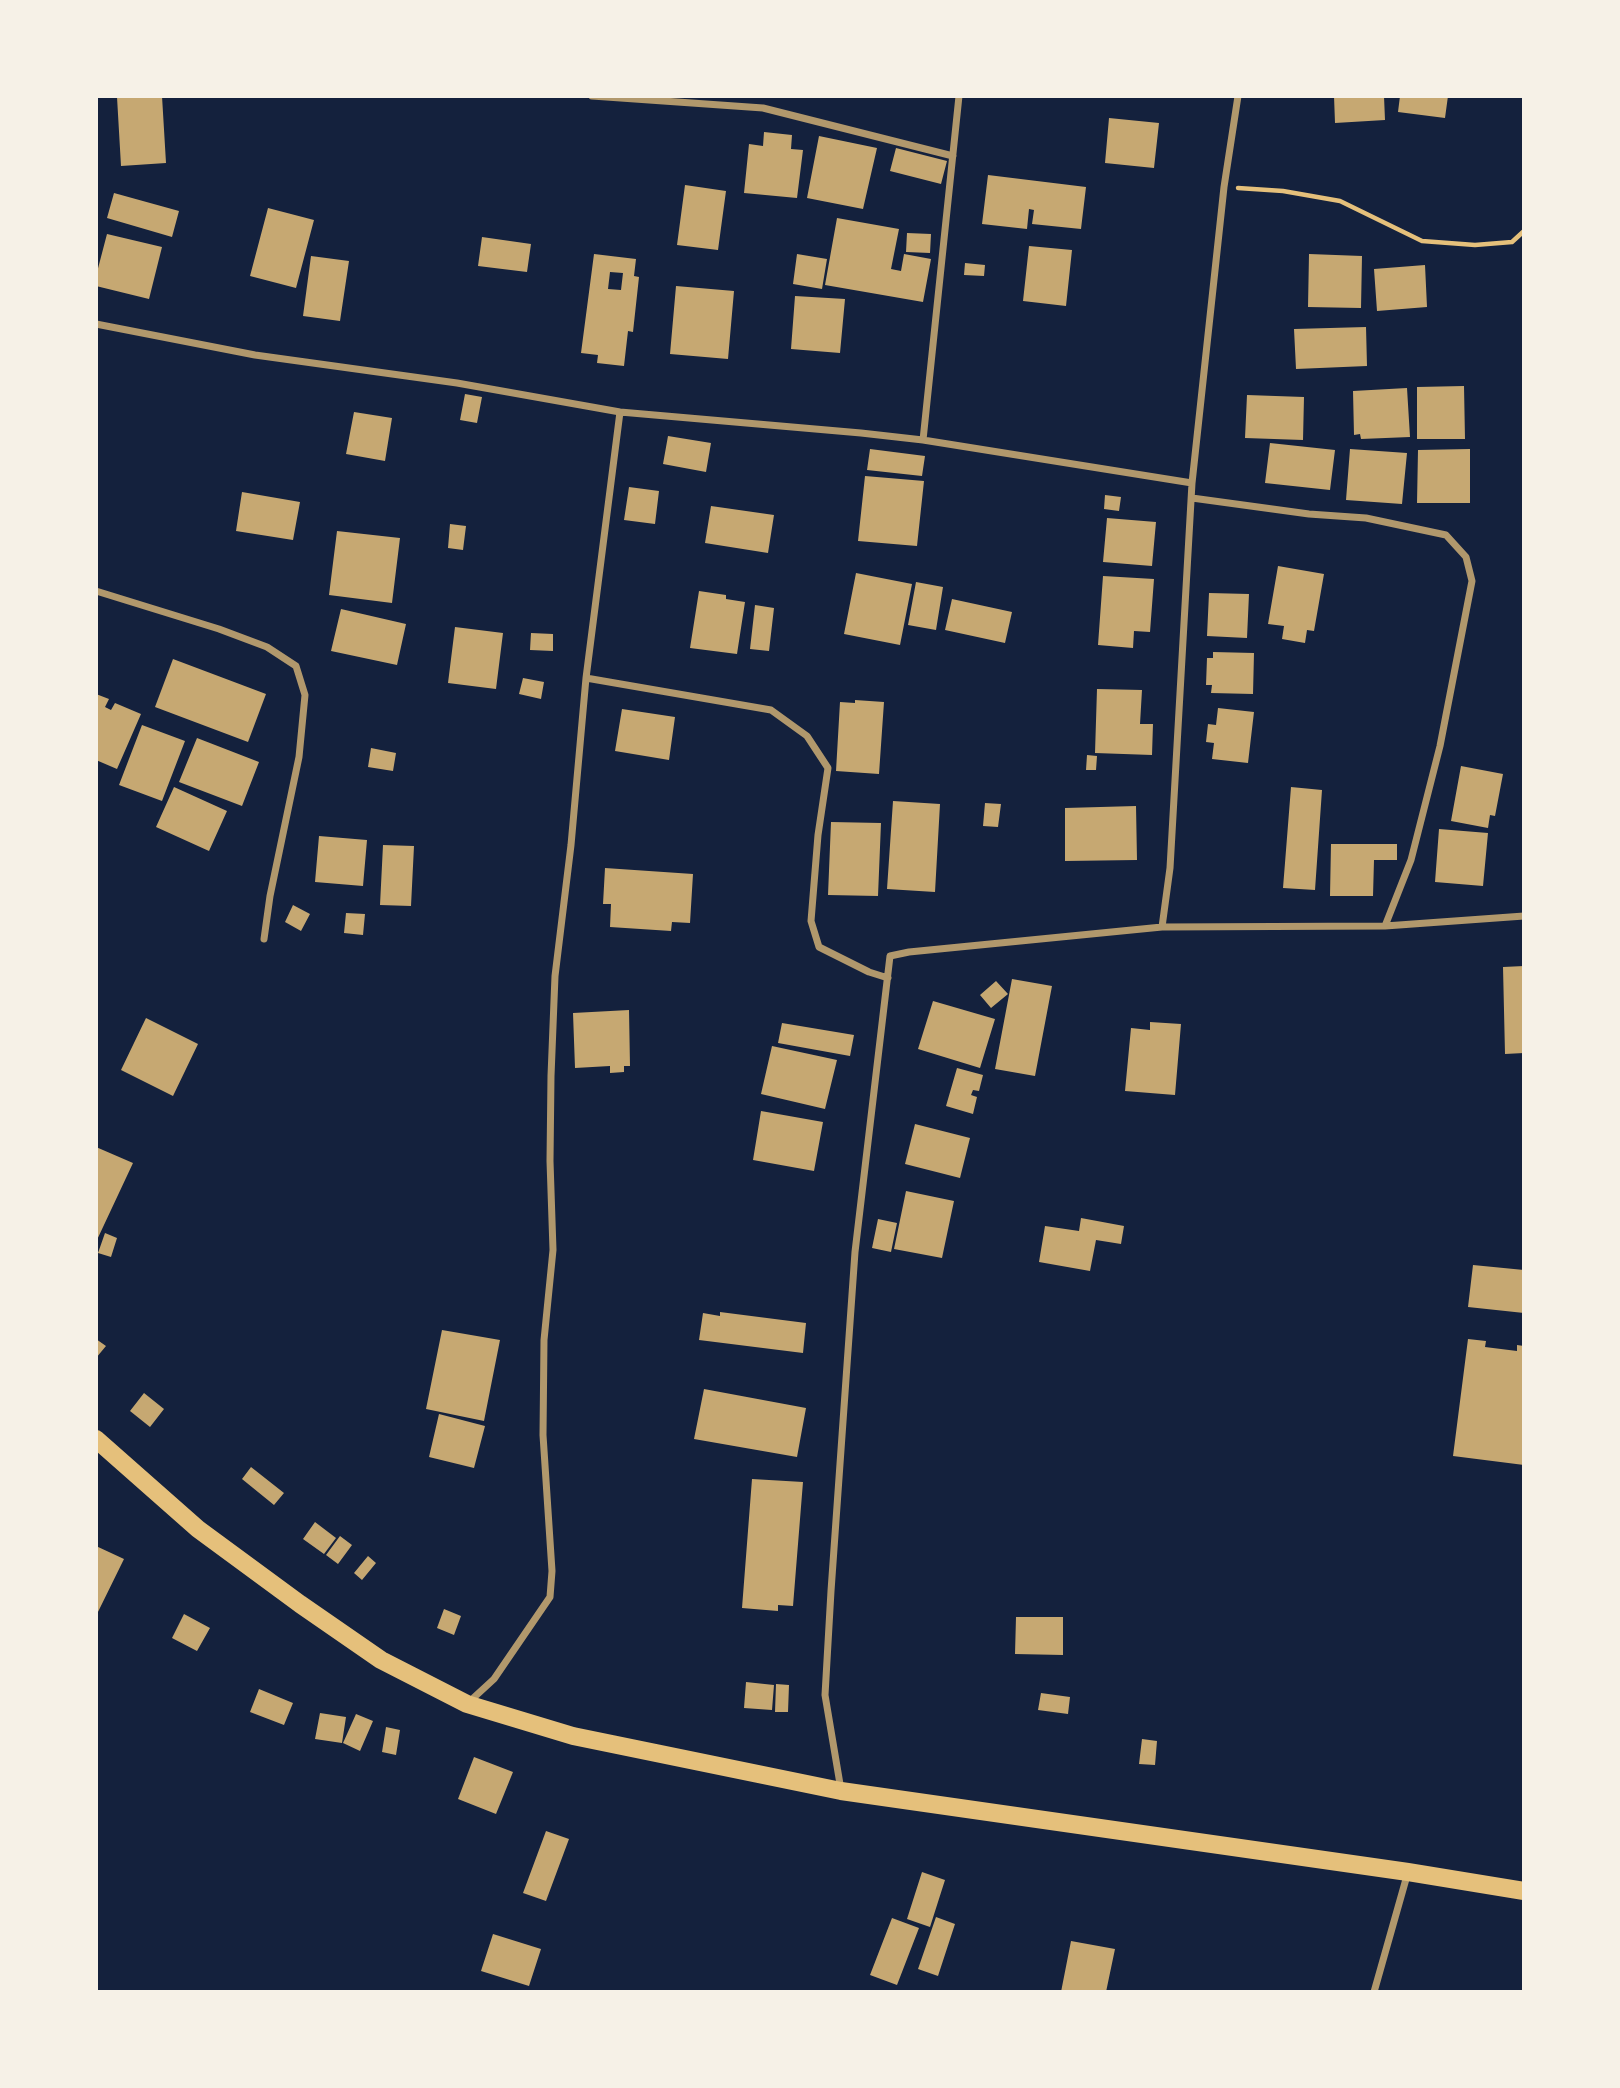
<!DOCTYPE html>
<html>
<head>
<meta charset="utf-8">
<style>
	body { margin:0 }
	#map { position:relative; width:1620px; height:2088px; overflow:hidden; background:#14213d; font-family:Karla,sans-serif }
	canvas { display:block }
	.frame { position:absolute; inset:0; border:98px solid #f6f1e7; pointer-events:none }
</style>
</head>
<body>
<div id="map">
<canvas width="1620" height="2088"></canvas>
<div class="frame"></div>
</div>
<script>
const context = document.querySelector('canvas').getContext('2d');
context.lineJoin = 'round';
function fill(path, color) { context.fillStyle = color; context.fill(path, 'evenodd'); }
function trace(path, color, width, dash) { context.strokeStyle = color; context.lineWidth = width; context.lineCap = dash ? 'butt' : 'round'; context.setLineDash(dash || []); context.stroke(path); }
fill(new Path2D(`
	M162 96 166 163 121 166 117 97Z
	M1334 96H1384L1385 120 1335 123Z
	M1400 96H1448L1445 118 1398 112Z
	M1109 118 1159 123 1154 168 1105 163Z
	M764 132 792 135 791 149 803 150 797 198 744 193 749 144 763 146Z
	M819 136 877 148 863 209 807 198Z
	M896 148 947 161 941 184 890 171Z
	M988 175 1086 187 1081 229 1032 224 1034 210 1029 209 1027 229 982 224Z
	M685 185 726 191 718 250 677 245Z
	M114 193 179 211 172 237 107 218Z
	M268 208 314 220 296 288 250 276Z
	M837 218 899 229 891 269 901 271 904 254 931 259 923 302 825 285Z
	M907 233 931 234 930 253 906 252Z
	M107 234 162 247 149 299 96 286V276Z
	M482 237 531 244 527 272 478 266Z
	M1029 246 1072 250 1066 306 1023 301Z
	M594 254 636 259 634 276 639 277 633 332 628 331 624 366 597 363 598 355 581 353ZM610 272 623 273 621 290 608 289Z
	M797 254 827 259 822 289 793 284Z
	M1309 254 1362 256 1361 308 1308 307Z
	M311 256 349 261 340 321 303 316Z
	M965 263 985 265 984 276 964 275Z
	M1425 265 1427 307 1377 311 1374 269Z
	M676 286 734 291 728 359 670 354Z
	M795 296 845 299 840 353 791 349Z
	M1366 327 1367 366 1296 369 1294 329Z
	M1464 386 1465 439H1417V387Z
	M1407 388 1410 437 1361 439 1360 434 1354 435 1353 391Z
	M465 394 482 397 477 423 460 420Z
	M1247 395 1304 397 1303 440 1245 438Z
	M354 412 392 418 385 461 346 454Z
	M668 436 711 443 706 472 663 464Z
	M1270 443 1335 450 1330 490 1265 483Z
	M870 449 925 456 922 476 867 470Z
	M1350 449 1407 453 1402 504 1346 500Z
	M1470 449V503H1417L1418 450Z
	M865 476 924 481 917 546 858 541Z
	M629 487 659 491 655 524 624 520Z
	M242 492 300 502 293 540 236 531Z
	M1105 495 1121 497 1119 511 1104 509Z
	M711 506 774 515 768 553 705 543Z
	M1107 518 1156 522 1152 566 1103 562Z
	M450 524 466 526 463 550 448 548Z
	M337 531 400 538 392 603 329 595Z
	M1278 566 1324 574 1314 631 1307 630 1305 643 1282 639 1284 626 1268 624Z
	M856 573 912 584 900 645 844 634Z
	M1103 576 1154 579 1150 632 1134 631 1133 648 1098 645Z
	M916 582 943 587 936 630 908 625Z
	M699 591 726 595V599L745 602 737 654 690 648Z
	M1209 593 1249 594 1247 638 1207 636Z
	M952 599 1012 612 1005 643 945 630Z
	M755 605 774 608 769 651 750 649Z
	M341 609 406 624 397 665 331 651Z
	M455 627 503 633 496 689 448 683Z
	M531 633 553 634V651L530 650Z
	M1213 652 1254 653 1253 694 1211 693 1212 685H1206L1207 658H1213Z
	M173 659 266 694 248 742 155 707Z
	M523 678 544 682 541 699 519 694Z
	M1097 689 1142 690 1140 724H1153L1152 755 1095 753Z
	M96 694 109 699 105 707 111 710 115 703 141 714 117 769 96 760Z
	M855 700 884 702 879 774 836 771 840 702 855 703Z
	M1218 708 1254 712 1248 763 1212 759 1214 743 1206 742 1208 724 1216 725Z
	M622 709 675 717 669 760 615 751Z
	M142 725 185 741 162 801 119 785Z
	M197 738 259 762 242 806 179 782Z
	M371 748 396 753 393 771 368 767Z
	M1087 755 1097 756 1096 770H1086Z
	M1461 766 1503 774 1495 816 1490 815 1488 828 1451 821Z
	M174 787 227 811 209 851 156 827Z
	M1291 787 1322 790 1315 890 1283 888Z
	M893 801 940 804 935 892 887 889Z
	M985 803 1001 804 998 827 983 826Z
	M1136 806 1137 860 1065 861V808Z
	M831 822 881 823 878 896 828 895Z
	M1439 829 1488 833 1483 886 1435 882Z
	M319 836 367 840 363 886 315 882Z
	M1331 844H1397V860H1374L1373 896H1330Z
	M383 845 414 846 411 906 380 905Z
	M605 868 693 874 690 923 672 922 671 931 610 927 611 904H603Z
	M293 905 310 914 301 931 285 922Z
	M346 913 365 914 363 935 344 933Z
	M1524 966V1053L1505 1054 1503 967Z
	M1012 979 1052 986 1035 1076 995 1069Z
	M996 981 1008 994 991 1008 980 995Z
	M933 1001 995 1019 980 1068 918 1049Z
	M629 1010 630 1066H624V1072L610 1073V1066L575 1068 573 1013Z
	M146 1018 198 1044 173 1096 121 1070Z
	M1150 1022 1181 1024 1175 1095 1125 1091 1131 1028 1150 1030Z
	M782 1023 854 1035 850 1056 778 1043Z
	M772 1046 837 1060 825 1109 761 1094Z
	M957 1068 983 1075 979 1091 973 1090 971 1095 977 1097 973 1114 946 1106Z
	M761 1111 823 1122 814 1171 753 1160Z
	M915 1124 970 1138 960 1178 905 1164Z
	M96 1147 133 1163 96 1242Z
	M906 1191 954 1201 942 1258 894 1249Z
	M1081 1218 1124 1226 1121 1244 1096 1240 1090 1271 1039 1262 1045 1226 1079 1231Z
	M878 1219 897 1223 891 1252 872 1248Z
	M105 1233 117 1238 111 1257 98 1253Z
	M1473 1265 1524 1270V1313L1468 1307Z
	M720 1312 806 1323 803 1353 699 1340 703 1313 720 1316Z
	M442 1330 500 1340 484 1421 426 1409Z
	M96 1339 106 1346 96 1358Z
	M1468 1339 1486 1341 1485 1347 1517 1351V1345L1524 1346V1465L1453 1456Z
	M704 1389 806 1408 797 1457 694 1439Z
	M144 1393 164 1409 150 1427 130 1411Z
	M439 1414 485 1426 474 1468 429 1457Z
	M251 1467 284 1493 274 1505 242 1479Z
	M752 1479 803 1482 793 1606 778 1605V1611L742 1608Z
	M315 1522 336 1538 324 1554 303 1539Z
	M340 1536 352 1545 338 1564 326 1555Z
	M96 1546 124 1559 96 1616Z
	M368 1556 376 1563 362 1580 354 1573Z
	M444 1609 461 1616 454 1635 437 1628Z
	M184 1614 210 1628 197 1651 172 1638Z
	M1016 1617H1063V1655L1015 1654Z
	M746 1682 774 1685 772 1710 744 1708Z
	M776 1684 789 1685 788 1712H775Z
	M259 1689 293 1703 284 1725 250 1712Z
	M1041 1693 1070 1697 1068 1714 1038 1710Z
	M320 1713 346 1717 342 1743 315 1739Z
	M356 1714 373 1721 360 1751 343 1743Z
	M386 1727 400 1730 396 1755 382 1752Z
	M1142 1739 1157 1741 1155 1765 1139 1764Z
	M474 1757 513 1772 496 1814 458 1799Z
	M546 1831 569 1839 546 1901 523 1893Z
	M922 1872 945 1880 930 1927 907 1919Z
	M936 1917 955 1924 938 1976 918 1969Z
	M892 1918 919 1928 897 1985 870 1975Z
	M493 1934 541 1949 529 1986 481 1971Z
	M1071 1941 1115 1949 1106 1992H1061Z`), '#c6a872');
trace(new Path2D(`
	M1238 188 1283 191 1340 201 1422 241 1475 245 1512 242 1524 231`), '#e5c07b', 4.5);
trace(new Path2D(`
	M592 96 763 108 953 156
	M96 324 255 355 457 383 620 412 861 433 923 440 1192 483
	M923 440 959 96
	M1192 498 1309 514 1366 518 1446 535 1466 557 1472 581 1440 746 1411 860 1385 926
	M96 591 219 629 267 647 296 666 305 695 299 757 270 896 264 939
	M586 678 771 710 807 736 828 768 818 835 811 921 819 947 869 972 888 978
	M1162 927 1170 868 1192 483 1224 187 1238 96
	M469 1702 494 1679 550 1597 552 1571 543 1435 544 1340 553 1250 550 1161 551 1076 555 976 571 845 586 678 620 412
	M841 1790 825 1695 831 1591 855 1252 890 956 909 952 1162 927 1385 926 1524 916
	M1374 1992 1408 1872`), '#b1986c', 7);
trace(new Path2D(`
	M96 1439 198 1529 300 1604 381 1660 467 1704 573 1736 841 1791 1408 1872 1524 1891`), '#e5c07b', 18);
</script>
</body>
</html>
